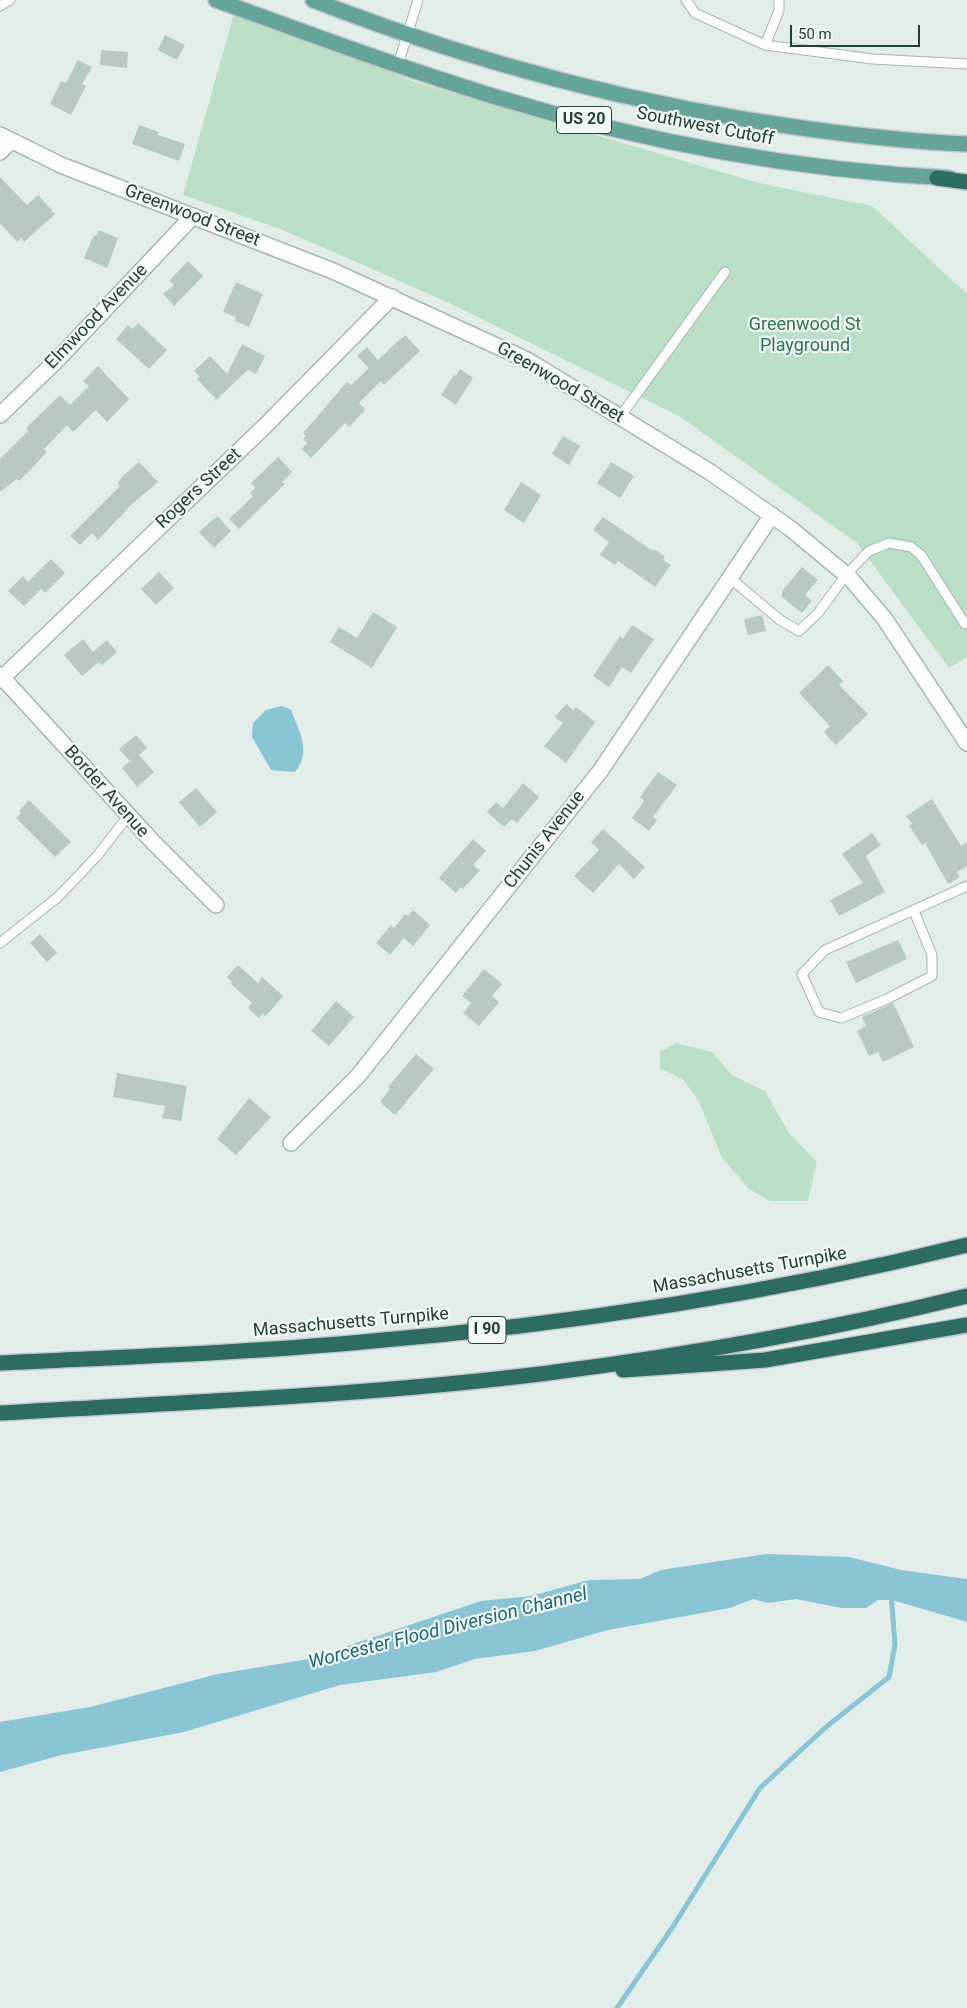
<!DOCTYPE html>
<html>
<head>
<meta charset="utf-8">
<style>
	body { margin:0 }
	#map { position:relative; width:967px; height:2008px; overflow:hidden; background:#e2ede9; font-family:Roboto,sans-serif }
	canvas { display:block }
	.scale { position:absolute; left:790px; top:25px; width:130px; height:22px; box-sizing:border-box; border:2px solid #213f39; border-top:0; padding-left:6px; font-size:15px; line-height:18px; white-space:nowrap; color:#213f39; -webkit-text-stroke:4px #f3f9f6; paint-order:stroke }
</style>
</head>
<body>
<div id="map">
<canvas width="967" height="2008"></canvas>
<div class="scale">50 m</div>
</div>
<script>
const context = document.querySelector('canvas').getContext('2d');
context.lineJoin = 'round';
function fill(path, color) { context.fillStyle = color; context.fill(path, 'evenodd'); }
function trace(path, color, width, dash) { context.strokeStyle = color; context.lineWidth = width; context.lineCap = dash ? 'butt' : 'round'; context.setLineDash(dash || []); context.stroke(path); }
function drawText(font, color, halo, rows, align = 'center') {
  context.font = font + ' Roboto,sans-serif'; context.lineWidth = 4.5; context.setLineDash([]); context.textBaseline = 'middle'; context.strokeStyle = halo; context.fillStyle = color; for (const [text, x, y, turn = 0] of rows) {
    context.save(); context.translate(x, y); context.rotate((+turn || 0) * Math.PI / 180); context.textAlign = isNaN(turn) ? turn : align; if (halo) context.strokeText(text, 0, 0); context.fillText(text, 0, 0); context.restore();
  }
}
fill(new Path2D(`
	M235 10 415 82 759 183 872 206 967 294V657L949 668 857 543 679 416 449 303 368 267 280 229 183 195Z
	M676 1043 712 1052 732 1075 765 1091 789 1133 817 1162 808 1201H770L749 1189 722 1158 698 1099 683 1080 660 1068V1052Z`), '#badfc6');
fill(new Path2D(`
	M282 706 291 710C299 731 312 752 295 772L271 770 252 737 253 723 266 710Z
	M766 1554 849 1557 901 1570 967 1579V1622L892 1600H878L866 1608H842L796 1599 768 1603 753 1599 730 1608 608 1630 535 1651 475 1659 436 1672 340 1685 184 1732 62 1755 0 1772V1722L90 1707 218 1674 309 1659 481 1601 531 1596 589 1580 640 1579 661 1570Z`), '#88c4d4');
trace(new Path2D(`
	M617 2008 672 1928 760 1788 826 1727 889 1677 895 1645 891 1593`), '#88c4d4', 5);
fill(new Path2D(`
	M165 35 185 45 177 60 158 50Z
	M101 50 128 52 127 68 100 65Z
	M78 60 92 67 82 84 86 86 71 115 50 104 61 81 66 83Z
	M139 125 159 132 158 135 185 144 179 161 132 144Z
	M0 177 27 205 38 195 55 214 24 242 21 238 17 242 0 223Z
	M99 230 118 238 107 268 84 258 94 235 96 236Z
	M188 261 203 276 174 306 163 294 174 285 169 281Z
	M236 282 263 294 249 327 235 321 236 317 223 312Z
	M138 323 167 350 149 369 116 339 128 325 133 329Z
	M405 335 420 351 384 385 381 381 359 403 365 410 349 427 345 423 311 458 302 449 307 443 303 439 306 436 303 433 347 382 351 385 369 368 357 356 367 347 378 360Z
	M242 344 265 356 256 374 248 370 215 401V398L197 379 200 377 194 371 210 356 227 374Z
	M98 366 129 399 107 422 96 410 73 432 67 425 44 449 47 452 33 467 19 481 17 479 0 492V459L28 431 26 428 60 395 70 405 89 386 83 381Z
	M460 369 473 378 456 405 441 395 454 375 456 376Z
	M563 436 580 446 569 465 552 454Z
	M278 457 292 472 282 482 285 484 239 529 229 519 253 496 250 493 255 488 251 483Z
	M139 462 158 482 132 504 98 540 92 533 80 545 70 536 120 486 118 483 123 476Z
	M611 462 634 476 620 498 597 483Z
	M521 482 541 495 524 523 504 510Z
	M217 516 231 531 214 548 199 532Z
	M603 517 653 551 654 549 665 557 663 560 671 565 655 587 618 561 615 565 600 555 609 542 593 530Z
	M51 559 65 573 45 593 41 589 24 606 8 591 23 576 28 582Z
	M802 567 818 580 805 595 812 601 802 613 782 597V591Z
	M159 572 174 588 156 605 141 589Z
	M373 612 397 627 372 668 330 642 339 627 357 638Z
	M762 615 766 631 748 635 744 619Z
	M632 625 654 639 631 673 622 667 609 687 593 676 620 636 623 639Z
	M83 639 93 652 107 640 117 652 102 665 99 662 82 676 64 655Z
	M828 665 843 681 839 685 868 714 836 745 824 732 830 726 799 693Z
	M566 704 573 710 576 707 595 722 566 763 544 746 563 723 555 717Z
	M136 735 147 748 139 755 154 772 137 787 122 768 130 761 119 749Z
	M658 772 677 785 653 817 657 820 649 831 632 818 644 801 640 797Z
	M523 783 539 797 517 823 512 819 504 827 487 812 496 802 503 808Z
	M196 788 217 812 200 827 179 802Z
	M932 799 961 846 967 842V866L957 872 960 877 948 884 925 843 922 845 909 826 912 824 906 816Z
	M29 800 71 842 55 857 16 818 21 813 19 811Z
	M603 829 645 867 634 879 619 864 593 893 574 876 599 850 591 842Z
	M872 833 881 845 866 856 885 892 839 916 830 900 863 883 842 854Z
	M473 839 486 851 473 865 480 870 463 889 461 887 456 893 439 878Z
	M413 910 430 925 413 946 404 938 390 955 376 943 391 925 394 928 405 914 408 916Z
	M40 934 57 953 47 962 30 943Z
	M898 940 907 959 856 983 846 962Z
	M238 965 258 983 262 977 283 996 266 1016 263 1013 259 1018 248 1008 252 1003 231 984 232 982 227 977Z
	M484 969 502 984 492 996 499 1002 479 1026 463 1013 471 1003 462 996Z
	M336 1001 354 1017 329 1046 311 1031Z
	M893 1003 914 1047 883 1062 878 1052 869 1056 857 1031 866 1026 862 1017Z
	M416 1054 434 1069 395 1115 380 1102 390 1089 388 1087Z
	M117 1073 187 1086 181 1121 162 1118 165 1106 113 1097Z
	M249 1098 271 1117 236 1155 217 1139Z`), '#b7c8c2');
const lane = new Path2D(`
	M686 0 695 13 765 45 873 59 967 64
	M0 6 10 0
	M765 45 779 11V0
	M398 65 418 0
	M620 417 725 272
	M730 578 780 620 799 631 818 613 846 575 869 551 889 543 911 547 921 555 965 624
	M914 911 932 955V976L887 999 841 1018 819 1012 802 974 825 950 967 886
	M0 943 58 897 97 856 128 816`);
const street = new Path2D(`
	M0 152 11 141
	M0 415 57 360 193 216
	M0 675 153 842 216 905
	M0 680 265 426 392 297
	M291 1143 358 1076 601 770 772 515`);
const secondary = new Path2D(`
	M0 135 61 165 333 271 527 360 710 472 791 529 850 578 884 618 967 743`);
const primary = new Path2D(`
	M216 0C309 34 401 68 496 97 643 142 796 170 949 178
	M313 0C472 62 639 106 809 129 861 136 914 142 967 144`);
const highway = new Path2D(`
	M937 178 967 182
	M0 1363C121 1357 242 1353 362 1342 566 1325 769 1294 967 1245
	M623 1370 765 1360 967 1325
	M0 1413C182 1402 366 1396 548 1373 688 1355 829 1330 967 1296`);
trace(lane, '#a4b5b1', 11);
trace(street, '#a4b5b1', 18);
trace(secondary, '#a0b9b2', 18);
trace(primary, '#c1c9c8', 18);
trace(highway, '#c1c9c8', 18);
trace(lane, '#fff', 9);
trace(street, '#fff', 15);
trace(secondary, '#fff', 15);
trace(primary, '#65a498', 15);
trace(highway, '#2c6c63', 15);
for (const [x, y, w] of [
	[584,120,55],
	[487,1330,38]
]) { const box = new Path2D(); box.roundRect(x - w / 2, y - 13.5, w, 27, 4); context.fillStyle = '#f3f9f6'; context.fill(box); trace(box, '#213f39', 1); }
drawText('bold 16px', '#213f39', null, [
	["US 20",584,120],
	["I 90",487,1330]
]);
drawText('18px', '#213f39', '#f3f9f6', [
	["Southwest Cutoff",705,127,11],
	["Greenwood Street",192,216,21],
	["Elmwood Avenue",97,317,-46],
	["Greenwood Street",560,383,30],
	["Rogers Street",199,489,-43],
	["Border Avenue",106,792,48],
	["Chunis Avenue",545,840,-52],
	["Massachusetts Turnpike",750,1271,-10],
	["Massachusetts Turnpike",351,1323,-5]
]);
drawText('18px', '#2a774d', '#f3f9f6', [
	["Greenwood St",805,325],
	["Playground",805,346]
]);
drawText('italic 19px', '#19667d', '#f3f9f6', [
	["Worcester Flood Diversion Channel",448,1629,-14]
]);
</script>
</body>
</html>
